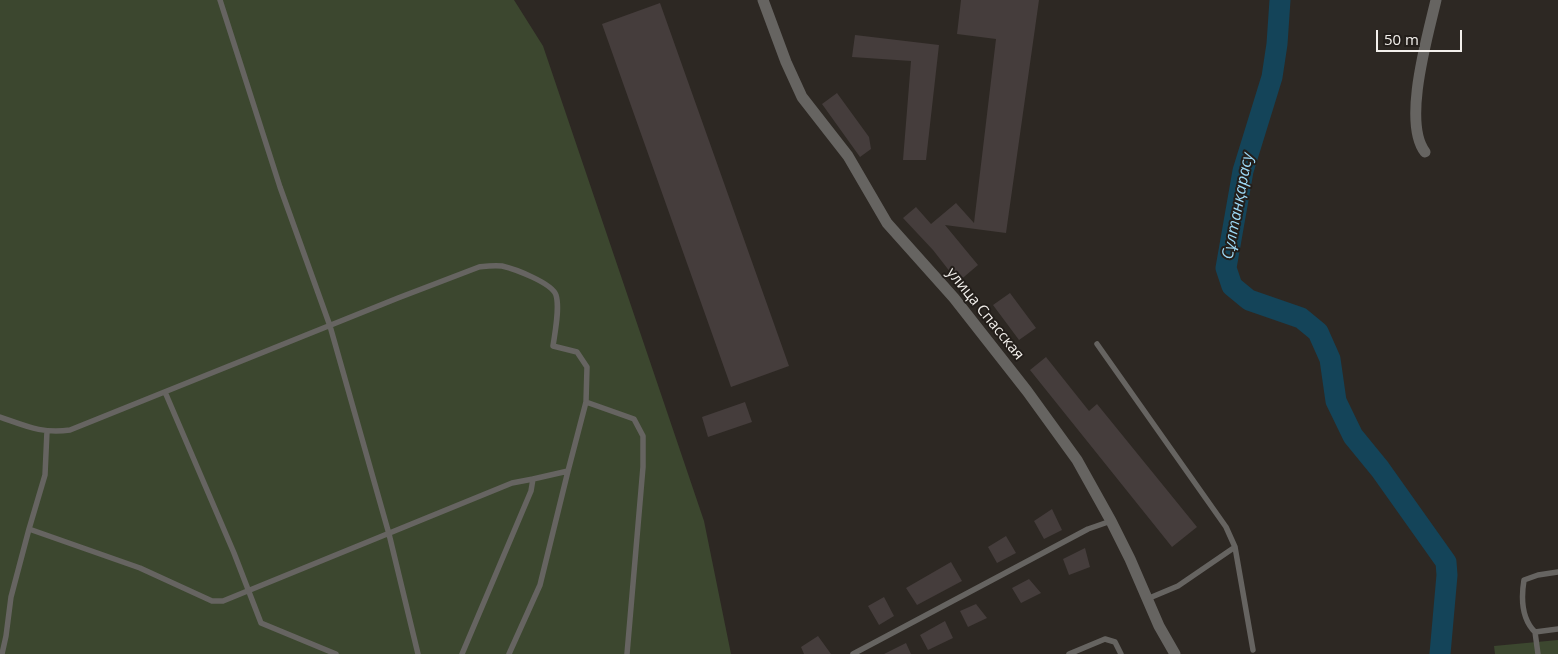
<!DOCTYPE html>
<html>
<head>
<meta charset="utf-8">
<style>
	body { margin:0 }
	#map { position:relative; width:1558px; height:654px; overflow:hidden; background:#2d2823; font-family:"Open Sans",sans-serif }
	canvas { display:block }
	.scale { position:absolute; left:1376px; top:30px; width:86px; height:22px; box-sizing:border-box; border:2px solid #f3f0ec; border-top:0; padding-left:6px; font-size:15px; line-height:18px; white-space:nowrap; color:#f3f0ec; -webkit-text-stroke:4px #231e1a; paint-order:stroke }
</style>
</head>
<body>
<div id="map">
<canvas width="1558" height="654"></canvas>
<div class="scale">50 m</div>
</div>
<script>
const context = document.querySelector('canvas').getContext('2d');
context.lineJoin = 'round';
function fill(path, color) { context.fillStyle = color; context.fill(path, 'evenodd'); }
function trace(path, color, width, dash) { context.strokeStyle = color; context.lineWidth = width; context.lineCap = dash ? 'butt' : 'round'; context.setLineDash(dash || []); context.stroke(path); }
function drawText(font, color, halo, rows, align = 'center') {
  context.font = font + ' "Open Sans",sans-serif'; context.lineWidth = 4; context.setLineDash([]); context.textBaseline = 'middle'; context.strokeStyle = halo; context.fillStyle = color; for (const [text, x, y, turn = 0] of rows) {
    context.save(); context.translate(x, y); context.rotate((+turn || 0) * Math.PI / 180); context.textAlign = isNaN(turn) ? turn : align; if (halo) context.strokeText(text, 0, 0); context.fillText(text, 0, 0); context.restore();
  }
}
fill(new Path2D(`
	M0 0H514L543 46 704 521 731 654H0Z
	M1558 640V654H1495L1494 646Z`), '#3c472f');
trace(new Path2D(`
	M1280 0 1277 44 1272 77 1243 171 1226 268 1232 286 1249 300 1301 318 1318 332 1330 359 1336 401 1353 436 1380 469 1446 562 1447 575 1440 654`), '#144459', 21);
fill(new Path2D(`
	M961 0H1039L1006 233 945 225 978 265 958 282 933 250 903 218 916 207 931 224 956 203 974 223 996 39 957 34Z
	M660 3 789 366 731 387 602 24Z
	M855 35 939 45 926 160H903L911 61 852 57Z
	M837 93 869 137 871 149 860 157 822 104Z
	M1010 293 1036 328 1019 340 993 305Z
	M1046 357 1089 411 1097 404 1197 527 1172 547 1030 370Z
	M745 402 752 422 708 437 702 417Z
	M1052 509 1062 530 1044 539 1034 521Z
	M1006 536 1016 553 997 563 988 547Z
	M1085 548 1090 567 1069 575 1063 559Z
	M951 562 962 581 917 605 906 588Z
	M1029 579 1041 593 1021 603 1012 588Z
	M884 597 894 616 879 625 868 606Z
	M976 604 987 618 968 627 960 611Z
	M945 621 953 638 928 650 920 635Z
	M818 636 831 654H804L801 647Z
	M906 643 911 654H884Z`), '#453d3c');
trace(new Path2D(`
	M220 0 280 187 330 326 389 534 418 654
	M1097 344 1226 527 1235 547 1253 650
	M165 392 234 553 261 623 336 654
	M0 417C26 426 42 434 70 430L398 298 479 267C487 266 494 265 502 266 515 269 552 283 556 295 560 308 555 332 553 346L577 352 587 367 586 402 634 419 643 436V467L627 654
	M47 431 45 475 29 529 140 568 212 601H223L512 483 533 479
	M1558 572 1538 575 1524 580C1521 598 1522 619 1535 632L1558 629
	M1147 599 1178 586 1235 547
	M1535 632 1538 654
	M2 654 6 636 11 597 29 529
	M462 654 531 491 533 479 568 471 586 402
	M509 654 540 585 568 471
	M853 654 1088 529 1111 521
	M1069 654 1105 639 1115 642 1121 654`), '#666461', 5.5);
trace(new Path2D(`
	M763 0 786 62 802 97 848 156 887 223 954 298 1027 391 1077 460 1111 521 1130 559 1159 626 1175 654
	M1425 152C1402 122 1428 35 1436 0`), '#666461', 11);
drawText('15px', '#f3f0ec', '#231e1a', [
	["улица Спасская",985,314,51]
]);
drawText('italic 16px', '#9dd9f6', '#231e1a', [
	["Сұлтанқарасу",1238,206,-79]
]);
</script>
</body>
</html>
